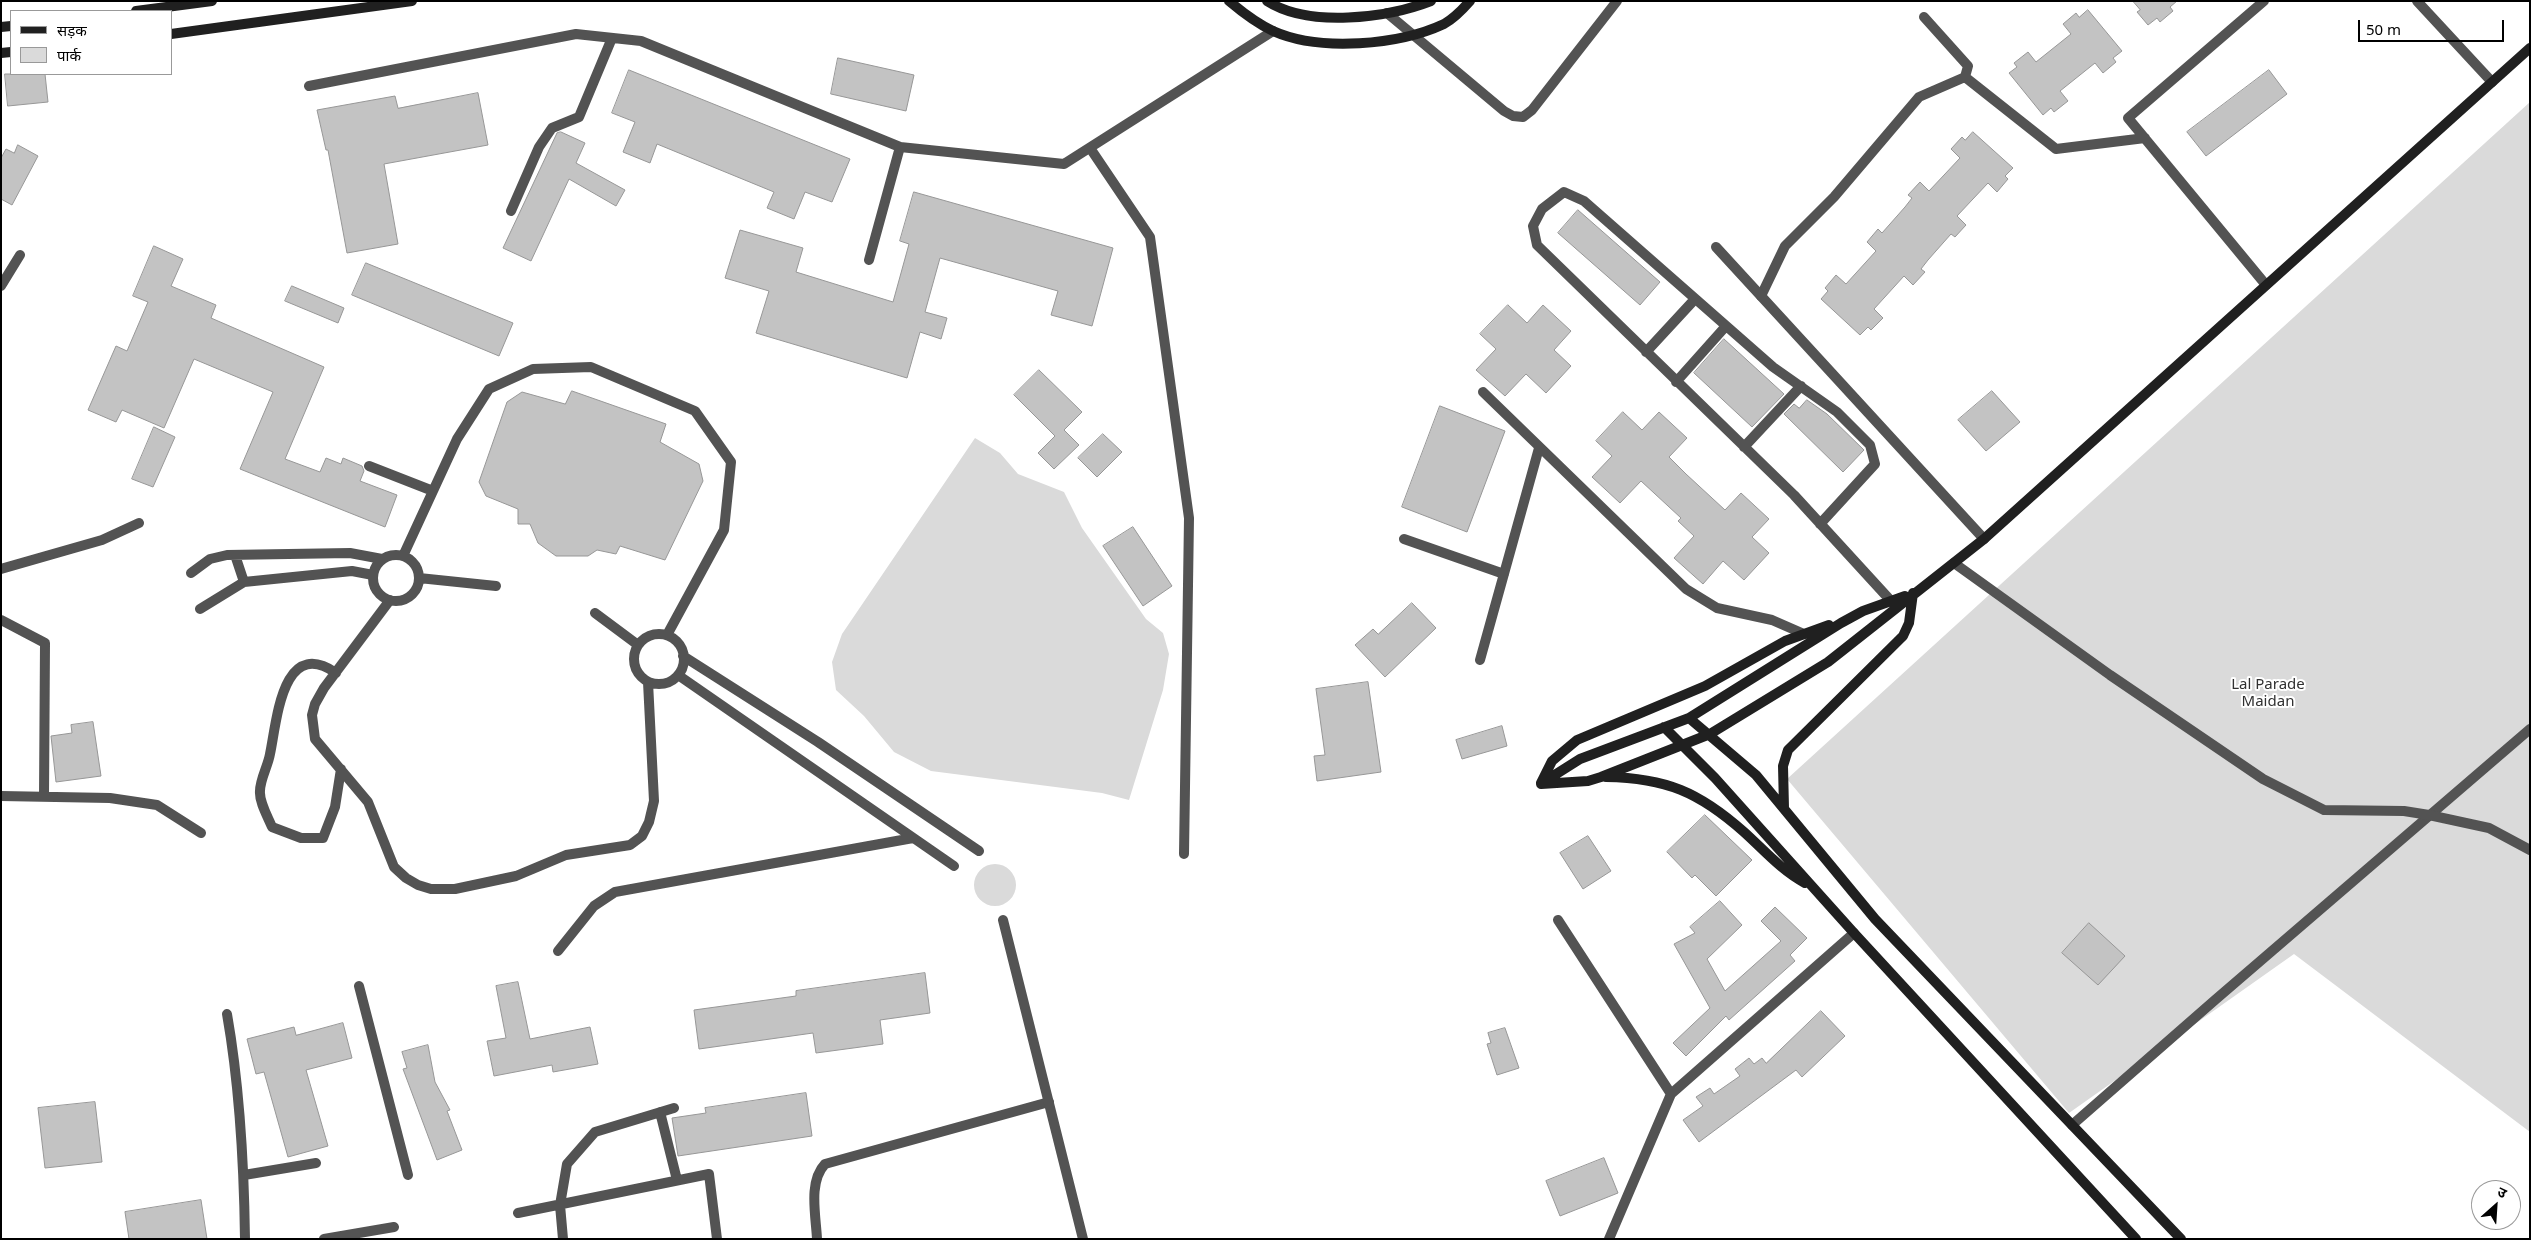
<!DOCTYPE html>
<html>
<head>
<meta charset="utf-8">
<style>
	body { margin:0 }
	#map { position:relative; width:2531px; height:1240px; overflow:hidden; background:#fff; font-family:"Noto Sans","Noto Sans Devanagari",sans-serif }
	canvas { display:block }
	.frame { position:absolute; inset:0; border:2px solid #000; pointer-events:none }
	.legend { position:absolute; left:10px; top:10px; width:162px; height:65px; box-sizing:border-box; background:#fff; border:1px solid #999; margin:0; padding:6px 9px; list-style:none; font-size:15px; color:#000 }
	.legend li { display:flex; align-items:center; gap:10px; height:25px }
	.legend b { width:25px; border:1px solid #999 }
	.north { position:absolute; left:2471px; top:1180px; width:50px; height:50px; box-sizing:border-box; background:#fff; border:1px solid #999; border-radius:50%; rotate:26deg; font-size:14px; font-weight:700; line-height:20px; text-align:center; color:#000 }
	.north::after { content:''; display:block; margin:auto; width:18px; height:22px; background:#000; clip-path:polygon(50% 0,100% 100%,50% 72%,0 100%) }
	.scale { position:absolute; left:2358px; top:20px; width:146px; height:22px; box-sizing:border-box; border:2px solid #000; border-top:0; padding-left:6px; font-size:15px; line-height:18px; white-space:nowrap; color:#000; -webkit-text-stroke:4px #fff; paint-order:stroke }
</style>
</head>
<body>
<div id="map">
<canvas width="2531" height="1240"></canvas>
<div class="frame"></div>
<ul class="legend">
<li><b style="height:6px;background:#202020"></b>सड़क</li>
<li><b style="height:14px;background:#dadada"></b>पार्क</li>
</ul>
<div class="north">उ</div>
<div class="scale">50 m</div>
</div>
<script>
const context = document.querySelector('canvas').getContext('2d');
context.lineJoin = 'round';
function fill(path, color) { context.fillStyle = color; context.fill(path, 'evenodd'); }
function trace(path, color, width, dash) { context.strokeStyle = color; context.lineWidth = width; context.lineCap = dash ? 'butt' : 'round'; context.setLineDash(dash || []); context.stroke(path); }
function drawText(font, color, halo, rows, align = 'center') {
  context.font = font + ' "Noto Sans",sans-serif'; context.lineWidth = 4; context.setLineDash([]); context.textBaseline = 'middle'; context.strokeStyle = halo; context.fillStyle = color; for (const [text, x, y, turn = 0] of rows) {
    context.save(); context.translate(x, y); context.rotate((+turn || 0) * Math.PI / 180); context.textAlign = isNaN(turn) ? turn : align; if (halo) context.strokeText(text, 0, 0); context.fillText(text, 0, 0); context.restore();
  }
}
fill(new Path2D(`
	M2530 102V1132L2294 954 2069 1113 1787 779Z
	M975 438 1000 453 1018 474 1064 492 1082 528 1146 619 1163 633 1169 654 1163 690 1129 800 1102 793 931 771 894 752 864 716 836 690 832 662 842 634Z
	M974 885a21 21 0 1 1 42 0a21 21 0 1 1-42 0Z`), '#dadada');
const building = new Path2D(`
	M2133 1H2177L2170 7 2173 11 2160 22 2157 18 2148 25 2137 12 2140 10Z
	M2088 10 2122 51 2113 58 2116 62 2103 73 2095 63 2060 91 2068 101 2054 112 2051 108 2043 115 2009 73 2017 67 2014 63 2028 52 2036 62 2071 34 2063 24 2076 13 2079 17Z
	M838 58 914 75 906 111 831 94Z
	M629 70 850 159 832 202 805 192 794 219 767 208 774 192 657 144 650 163 623 152 635 122 612 113Z
	M2269 70 2287 94 2206 156 2187 132Z
	M5 74H45L48 102 8 106Z
	M478 93 488 145 384 164 398 244 347 253 328 150H326L317 110 395 96 398 108Z
	M561 132 585 143 576 163 625 190 616 206 569 179 531 261 503 248 557 133Z
	M1973 132 2013 168 2005 176 2008 179 1997 192 1988 183 1957 216 1966 225 1955 237 1951 234 1928 260 1921 269 1925 272 1913 285 1904 276 1874 309 1883 318 1871 330 1868 327 1860 335 1821 299 1828 291 1825 288 1836 275 1846 284 1876 251 1867 242 1878 229 1882 233 1905 207 1912 198 1908 195 1920 182 1929 191 1960 158 1951 149 1962 137 1965 140Z
	M18 145 38 156 12 205 1 199V158L6 149 14 153Z
	M914 192 1113 248 1092 326 1051 315 1058 291 940 258 925 312 947 318 941 339 920 332 907 378 756 333 769 291 725 278 740 230 803 248 796 272 893 302 909 244 900 241Z
	M1578 210 1660 282 1640 305 1558 233Z
	M154 246 183 259 171 286 216 305 211 318 324 367 285 459 320 472 326 458 341 464 343 458 362 466 364 471 360 481 397 495 385 527 240 469 273 392 194 359 164 428 122 410 116 422 88 410 116 346 127 351 148 302 133 296Z
	M366 263 513 323 499 356 352 295Z
	M292 286 344 308 338 323 285 301Z
	M1508 305 1527 323 1543 305 1571 331 1554 350 1571 366 1546 393 1526 374 1505 396 1476 370 1496 349 1480 334Z
	M1724 339 1784 394 1752 427 1694 373Z
	M1039 370 1082 412 1064 430 1079 445 1054 469 1038 453 1055 436 1014 395Z
	M572 391 666 424 660 442 699 464 703 481 665 560 620 546 616 554 597 550 588 556H556L538 543 530 524H518V509L486 496 479 482 507 402 522 392 565 404Z
	M1992 391 2020 422 1986 451 1958 420Z
	M1807 400 1827 414 1864 450 1843 472 1784 414 1794 404 1799 408Z
	M1440 406 1505 431 1467 532 1402 507Z
	M1623 412 1642 430 1659 412 1687 438 1669 457 1686 474 1725 510 1741 493 1769 519 1752 537 1769 553 1744 580 1723 561 1703 584 1674 558 1694 536 1678 521 1681 518 1641 481 1620 503 1592 477 1612 456 1596 441Z
	M154 427 175 437 153 487 132 479Z
	M1103 434 1122 452 1097 477 1078 458Z
	M1133 527 1172 586 1143 606 1103 546Z
	M1412 603 1436 628 1385 677 1355 645 1373 629 1378 634Z
	M1368 682 1381 772 1317 781 1314 756 1325 755 1316 689Z
	M93 722 101 776 56 782 51 736 72 733 71 725Z
	M1502 726 1507 746 1462 759 1456 740Z
	M1705 815 1752 860 1716 896 1695 875 1692 878 1667 852Z
	M1588 836 1611 871 1583 889 1560 853Z
	M1720 901 1742 925 1707 959 1725 991 1781 941 1761 921 1775 907 1807 938 1790 955 1795 961 1729 1020 1726 1016 1686 1056 1673 1043 1710 1008 1674 944 1695 933 1690 927Z
	M2089 923 2125 956 2098 985 2062 953Z
	M925 973 930 1013 880 1020 883 1044 816 1053 813 1033 699 1049 694 1010 796 996V991Z
	M518 982 530 1039 590 1027 598 1064 553 1072 552 1065 494 1076 487 1041 506 1038 496 986Z
	M1821 1011 1845 1036 1802 1077 1796 1070 1699 1142 1683 1120 1703 1106 1696 1097 1710 1088 1714 1094 1740 1076 1735 1069 1749 1058 1754 1064 1762 1058 1766 1063Z
	M343 1023 352 1058 306 1070 328 1146 288 1157 264 1072 256 1074 247 1039 294 1027 296 1035Z
	M1505 1028 1519 1068 1497 1075 1487 1044 1491 1043 1488 1033Z
	M428 1045 435 1082 450 1110 447 1111 462 1150 437 1160 403 1069 407 1068 402 1052Z
	M806 1093 812 1136 678 1156 672 1118 706 1113 705 1108Z
	M95 1102 102 1162 45 1168 38 1108Z
	M1604 1158 1618 1193 1560 1216 1546 1181Z
	M201 1200 207 1239H129L125 1212Z`);
fill(building, '#c3c3c3');
trace(building, '#979797', 1);
trace(new Path2D(`
	M2264 1 2128 118 2266 285
	M2417 1 2492 82
	M1387 13 1504 111 1513 116 1523 117 1532 110 1617 1
	M1965 77 2056 149 2145 138
	M309 86 576 34 641 41 900 147 1064 164 1273 31
	M1090 148 1150 237 1189 518 1184 854
	M511 211 539 147 552 128 579 117 612 38
	M869 260 900 147
	M1 286 20 255
	M1761 296 1785 246 1834 197 1919 97 1965 77 1968 66 1924 17
	M369 466 433 491
	M373 578a23 23 0 1 1 46 0a23 23 0 1 1-46 0Z
	M235 555 244 582
	M403 556 457 439 489 389 533 369 591 367 695 411 731 462 724 530 667 635
	M1 569 102 540 139 523
	M191 573 210 559 227 555 350 553 382 559
	M419 578 496 586
	M390 600 324 688 315 704 312 715 315 739 368 802 394 867 406 878 418 885 431 889H455L516 876 566 855 630 845 642 836 649 822 654 801 648 682
	M200 609 244 582 352 571 373 575
	M595 613 638 645
	M1 620 45 643 44 796
	M634 659a25 25 0 1 1 50 0a25 25 0 1 1-50 0Z
	M683 656 818 742 979 851
	M336 673C282 636 277 721 270 754 268 766 260 779 260 791 259 802 268 817 272 827L301 838H323L335 807 341 769
	M678 675 954 866
	M1 796 110 798 157 805 201 833
	M558 951 594 906 615 892 913 838
	M2072 1125 2215 1000 2530 729
	M817 1239C816 1216 808 1182 825 1164L1049 1102`), '#535353', 10);
trace(new Path2D(`
	M1716 247 1984 539
	M1646 352 1695 299
	M1676 382 1726 326
	M1483 392 1686 589 1717 608 1772 620 1804 634
	M1744 447 1801 386
	M1820 524 1875 464 1870 445 1837 412 1773 367 1584 201 1564 192 1542 209 1533 226 1537 245 1794 495 1891 601
	M1404 539 1504 574
	M1954 563 2110 675 2263 779 2324 810 2404 811 2429 815 2489 828 2530 850
	M1480 660 1539 448
	M1003 920 1083 1239
	M1558 920 1671 1094
	M359 986 408 1175
	M227 1014C240 1088 244 1164 245 1239
	M660 1112 677 1180
	M244 1175 316 1163
	M518 1213 709 1174 717 1239
	M324 1239 394 1227
	M563 1239 560 1205 567 1164 595 1132 674 1108
	M1609 1239 1671 1094 1854 933`), '#535353', 10);
trace(new Path2D(`
	M1229 1C1242 12 1258 24 1273 31 1320 52 1399 45 1444 24 1453 19 1463 9 1470 1
	M1267 1C1309 28 1387 18 1431 1
	M136 11 212 1
	M1 27 11 26
	M171 34 412 1
	M1 53 11 52
	M1689 718 1756 775 1875 919 2181 1239
	M1664 727 1715 778 1854 933 2136 1239
	M1606 777C1666 778 1699 792 1744 832 1764 850 1781 870 1805 883
	M1541 783 1552 761 1577 740 1705 686 1785 641 1829 625
	M1542 783 1580 759 1689 718 1841 623 1863 611 1905 596
	M1541 784 1588 781 1601 777 1710 734 1828 662 1984 539 2530 48
	M1784 808 1783 766 1788 750 1903 636 1909 623 1913 593`), '#202020', 10);
drawText('15px', '#313131', '#fff', [
	["Lal Parade",2268,685],
	["Maidan",2268,702]
]);
</script>
</body>
</html>
